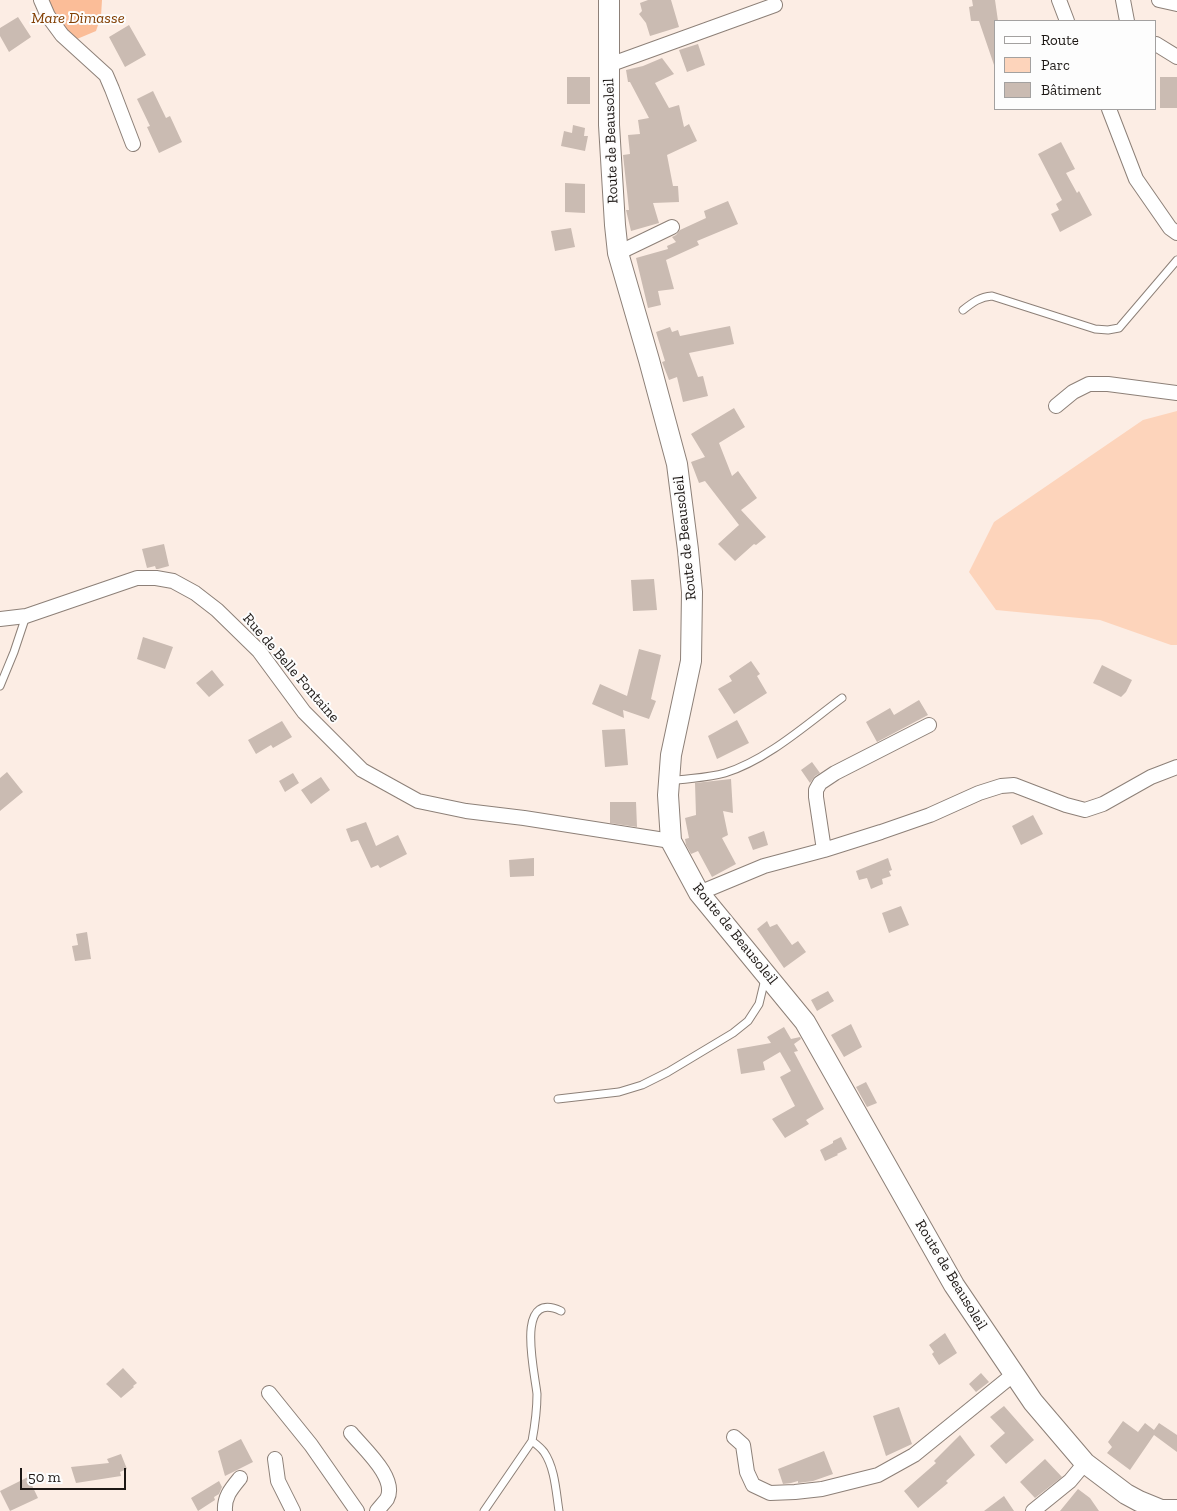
<!DOCTYPE html>
<html>
<head>
<meta charset="utf-8">
<style>
	body { margin:0 }
	#map { position:relative; width:1177px; height:1511px; overflow:hidden; background:#fcede4; font-family:"Zilla Slab",serif }
	canvas { display:block }
	.legend { position:absolute; left:994px; top:20px; width:162px; height:90px; box-sizing:border-box; background:#fdfdfd; border:1px solid #a3a1a0; margin:0; padding:6px 9px; list-style:none; font-size:15px; color:#1d1815 }
	.legend li { display:flex; align-items:center; gap:10px; height:25px }
	.legend b { width:25px; border:1px solid #a3a1a0 }
	.scale { position:absolute; left:20px; top:1468px; width:106px; height:22px; box-sizing:border-box; border:2px solid #1d1815; border-top:0; padding-left:6px; font-size:15px; line-height:18px; white-space:nowrap; color:#1d1815; -webkit-text-stroke:4px #fdfdfd; paint-order:stroke }
</style>
</head>
<body>
<div id="map">
<canvas width="1177" height="1511"></canvas>
<ul class="legend">
<li><b style="height:6px;background:#fff"></b>Route</li>
<li><b style="height:14px;background:#fdd4bb"></b>Parc</li>
<li><b style="height:14px;background:#cabbb2"></b>Bâtiment</li>
</ul>
<div class="scale">50 m</div>
</div>
<script>
const context = document.querySelector('canvas').getContext('2d');
context.lineJoin = 'round';
function fill(path, color) { context.fillStyle = color; context.fill(path, 'evenodd'); }
function trace(path, color, width, dash) { context.strokeStyle = color; context.lineWidth = width; context.lineCap = dash ? 'butt' : 'round'; context.setLineDash(dash || []); context.stroke(path); }
function drawText(font, color, halo, rows, align = 'center') {
  context.font = font + ' "Zilla Slab",serif'; context.lineWidth = 4; context.setLineDash([]); context.textBaseline = 'middle'; context.strokeStyle = halo; context.fillStyle = color; for (const [text, x, y, turn = 0] of rows) {
    context.save(); context.translate(x, y); context.rotate((+turn || 0) * Math.PI / 180); context.textAlign = isNaN(turn) ? turn : align; if (halo) context.strokeText(text, 0, 0); context.fillText(text, 0, 0); context.restore();
  }
}
fill(new Path2D(`
	M1177 411V645H1171L1100 620 996 610 969 572 994 522 1143 420Z`), '#fdd4bb');
fill(new Path2D(`
	M48 0H102L101 16 96 31 77 39 59 30Z`), '#fbbd98');
fill(new Path2D(`
	M648 0H671L679 27 650 36 646 23 639 14 642 11 640 3Z
	M972 0H995L998 21H996V64L994 65 979 21H971L969 7 973 6Z
	M18 17 31 37 9 52 0 36V28Z
	M129 25 146 55 125 67 109 37Z
	M698 44 705 65 687 72 679 50Z
	M662 58 674 74 655 83 669 108 679 105 684 127 689 124 697 141 667 155 673 186H678L679 202 653 203 659 223 631 231 626 210H629L623 155 630 154 628 135 640 134 638 120 649 118 630 82H628L626 70 643 66Z
	M567 77H590V104H567Z
	M1160 77H1177V108H1160Z
	M153 91 166 118 170 116 182 142 159 153 147 127 150 126 137 99Z
	M573 125 585 128 584 136H588L585 151 561 146 564 131 572 133Z
	M1061 142 1075 169 1066 173 1077 193 1079 191 1092 215 1060 232 1051 214 1059 210 1056 204 1062 200 1038 154Z
	M565 183 585 184V213L565 212Z
	M728 201 738 224 697 241 699 245 666 260 674 289 658 291 661 305 648 308 636 258 668 249 667 246 676 242 672 237 676 235 680 230 706 218 704 211Z
	M571 228 575 247 555 251 551 231Z
	M730 326 734 344 689 353 698 377 703 376 708 396 683 402 677 377 669 380 662 362 665 361 656 332 670 327 672 332 678 330 680 336Z
	M734 408 745 427 719 443 732 476 738 471 757 498 741 510 766 537 756 545 754 544 735 561 718 544 739 525 705 481 699 483 691 462 705 457 691 434Z
	M164 544 169 566 158 569H156L155 566 147 568 142 549Z
	M654 579 657 610 633 611 631 580Z
	M143 637 173 647 165 669 137 659Z
	M639 649 661 655 651 699 656 701 649 719 623 710 624 718 592 704 600 684 627 696Z
	M751 661 760 674 757 676 767 693 734 714 718 689 732 681 729 676Z
	M1102 665 1132 680 1126 692 1121 697 1093 683Z
	M212 670 224 685 209 697 196 683Z
	M919 700 928 715 877 742 866 722 890 708 894 715Z
	M737 720 749 743 717 759 708 736Z
	M282 721 292 737 273 748 271 745 256 754 248 740Z
	M625 729 628 765 605 767 602 730Z
	M812 762 820 773 815 776 810 783 801 770Z
	M7 772 23 792 0 811V778Z
	M293 773 299 783 285 792 279 781Z
	M321 777 330 790 311 804 301 790Z
	M731 779 733 813 723 811 728 835 722 838 736 864 712 877 698 851 691 854 686 845 685 839 689 838 685 818 696 815 695 783Z
	M610 802H636L637 827 610 823Z
	M1033 815 1043 834 1021 845 1012 826Z
	M366 822 376 846 398 835 407 854 380 868 378 865 371 868 358 840 351 842 346 829Z
	M764 831 768 845 753 850 748 837Z
	M534 858V876L510 877 509 860Z
	M888 858 892 870 889 871 891 876 882 879 883 884 871 889 867 878 859 880 856 871Z
	M901 906 909 925 889 933 882 913Z
	M767 921 770 927 777 924 792 945 798 941 806 952 784 968 757 929Z
	M87 932 91 959 75 961 72 946 78 945 76 934Z
	M828 991 834 1001 817 1011 811 1000Z
	M851 1024 862 1047 844 1057 831 1035Z
	M784 1027 791 1039 800 1037 801 1039 794 1044 798 1051 794 1052 824 1109 806 1120 809 1124 785 1138 772 1119 795 1106 780 1077 791 1071 780 1052 763 1062 765 1070 741 1074 737 1049 771 1043 767 1037Z
	M866 1082 877 1103 867 1107 856 1087Z
	M841 1137 847 1149 837 1154 838 1155 825 1161 820 1150 833 1143V1141Z
	M945 1333 957 1353 939 1365 932 1354 934 1352 929 1345Z
	M123 1368 137 1383 133 1386 134 1387 121 1398 106 1384Z
	M981 1373 989 1382 976 1392 969 1384Z
	M1004 1406 1034 1440 1006 1464 990 1446 1005 1433 990 1417Z
	M899 1407 912 1444 886 1456 873 1416Z
	M1123 1421 1138 1432 1145 1423 1154 1430 1159 1423 1177 1435V1452L1154 1435 1130 1470 1107 1453 1112 1447 1108 1442Z
	M960 1435 975 1455 946 1481 948 1483 918 1508 904 1491 936 1463 934 1461Z
	M241 1439 253 1462 225 1476 218 1451Z
	M824 1451 833 1474 813 1481 798 1483V1481L791 1483 783 1484 778 1469Z
	M121 1454 127 1469 120 1472 121 1476 76 1483 71 1467 109 1463 107 1459Z
	M1045 1459 1062 1477 1035 1498 1020 1482Z
	M28 1477 38 1498 10 1511 0 1491Z
	M219 1481 222 1487 219 1494 214 1497 215 1500 198 1511 191 1498Z
	M1078 1489 1090 1498 1099 1511H1060Z
	M1004 1496 1014 1511H984Z`), '#cabbb2');
const lane = new Path2D(`
	M963 310C973 302 980 297 992 296L1095 329 1108 330 1119 328 1177 260
	M0 686 14 652 26 616
	M671 781C689 778 708 778 725 773 767 760 807 724 842 698
	M558 1099 619 1092 642 1085 668 1072 733 1033 748 1021 759 1004 765 979
	M532 1441C535 1425 537 1410 537 1394 535 1373 514 1289 561 1311
	M484 1511 532 1441C536 1444 541 1448 544 1452 555 1468 556 1492 559 1511`);
const street = new Path2D(`
	M41 0 48 16 62 35 106 75 112 89 133 144
	M1059 0 1067 21
	M1123 0 1127 21
	M1159 0 1177 4
	M1156 44 1177 57
	M609 65 775 5
	M1109 109 1136 179 1170 228 1177 233
	M618 253 672 227
	M1056 406 1073 392 1089 384H1108L1177 393
	M0 619 26 616 137 578H156L173 581 195 593 217 610 259 651 304 712 362 770 418 801 466 811 524 818 671 841
	M824 850 816 797V790L820 783 835 773 929 725
	M699 893 764 866 824 850 881 832 930 815 979 793 1001 786 1014 785 1066 805 1085 810 1103 804 1151 777 1177 767
	M269 1393 311 1445 357 1511
	M351 1433C363 1448 398 1478 387 1499 384 1503 380 1507 377 1511
	M734 1437 743 1445 747 1472 753 1485 770 1493 795 1492 822 1489 878 1475 914 1455 1014 1374
	M275 1459 278 1481 293 1511
	M225 1511C224 1497 231 1489 240 1478
	M1033 1511 1070 1481 1085 1463`);
const secondary = new Path2D(`
	M609 0V125L615 225 618 253 649 360 677 464 688 550 692 592 691 661 671 755 668 795 671 841 699 893 805 1022 954 1285 1033 1402 1085 1463 1126 1494 1139 1501 1161 1510H1177`);
trace(lane, '#8d8078', 9);
trace(street, '#8d8078', 16);
trace(secondary, '#8d8078', 22);
trace(lane, '#fff', 7);
trace(street, '#fff', 14);
trace(secondary, '#fff', 20);
drawText('15px', '#1d1815', '#fdfdfd', [
	["Route de Beausoleil",611,141,-92],
	["Route de Beausoleil",685,538,-96],
	["Rue de Belle Fontaine",291,668,49],
	["Route de Beausoleil",735,934,51],
	["Route de Beausoleil",951,1275,59]
]);
drawText('italic 16px', '#823f03', '#fdfdfd', [
	["Mare Dimasse",78,18]
]);
</script>
</body>
</html>
